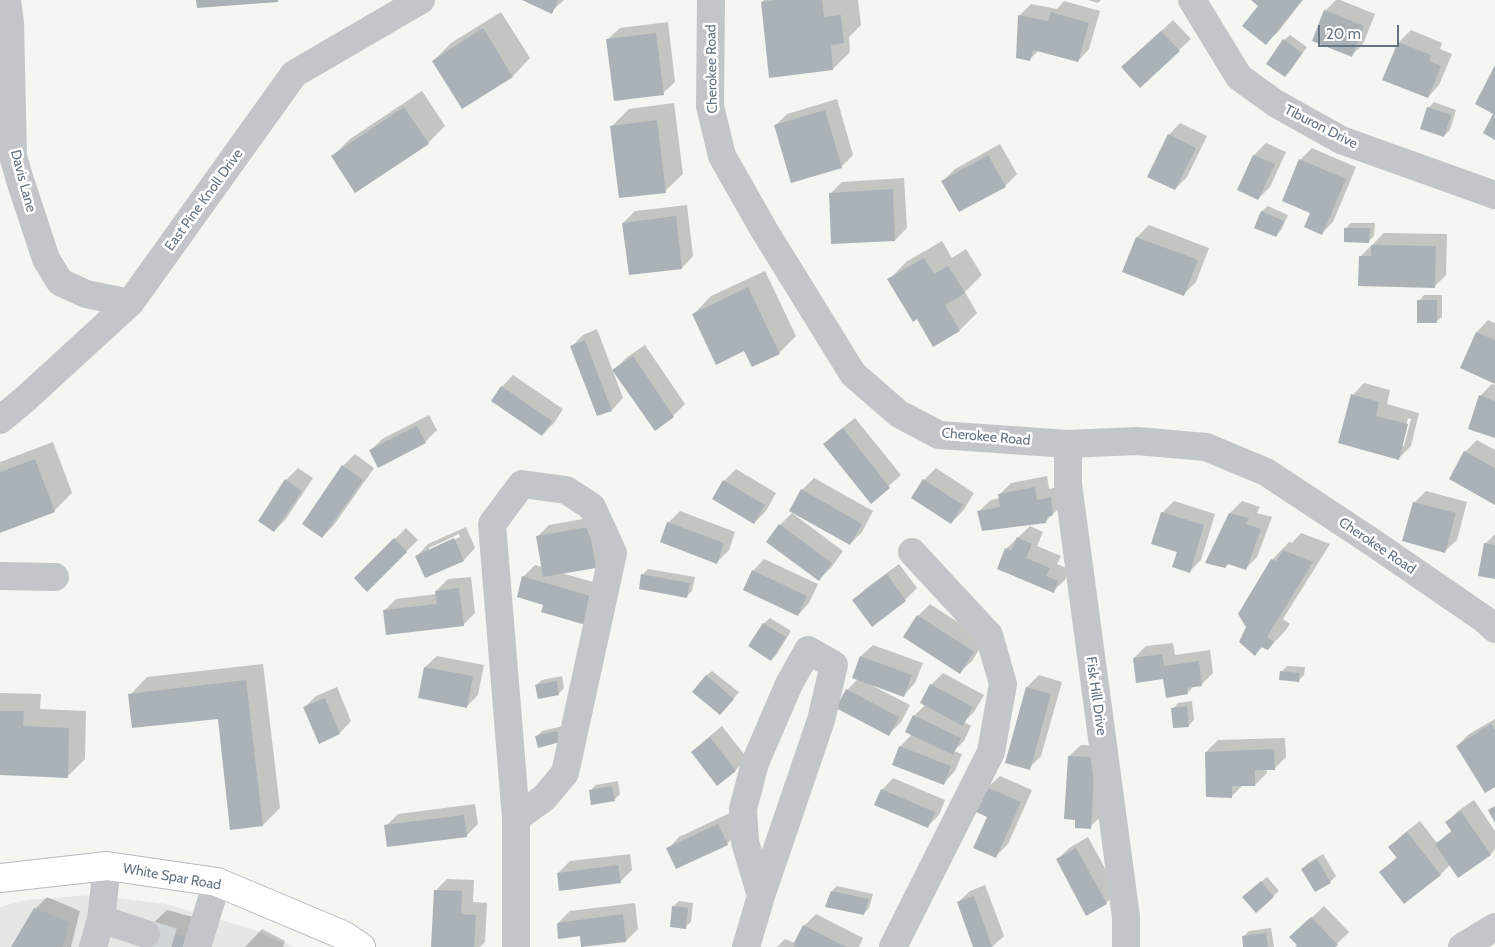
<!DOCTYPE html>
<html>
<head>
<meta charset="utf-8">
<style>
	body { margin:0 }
	#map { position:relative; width:1495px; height:947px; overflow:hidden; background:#f5f5f1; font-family:Cabin,sans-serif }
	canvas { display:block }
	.scale { position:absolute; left:1318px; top:25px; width:81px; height:22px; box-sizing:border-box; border:2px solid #637484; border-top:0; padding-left:6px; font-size:15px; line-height:18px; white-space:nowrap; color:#637484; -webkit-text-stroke:4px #fff; paint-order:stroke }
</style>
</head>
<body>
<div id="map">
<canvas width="1495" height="947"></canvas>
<div class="scale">20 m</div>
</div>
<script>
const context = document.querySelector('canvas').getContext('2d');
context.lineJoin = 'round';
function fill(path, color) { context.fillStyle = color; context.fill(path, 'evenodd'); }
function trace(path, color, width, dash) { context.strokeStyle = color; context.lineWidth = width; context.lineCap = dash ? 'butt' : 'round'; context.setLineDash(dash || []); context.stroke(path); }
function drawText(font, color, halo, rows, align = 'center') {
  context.font = font + ' Cabin,sans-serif'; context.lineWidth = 5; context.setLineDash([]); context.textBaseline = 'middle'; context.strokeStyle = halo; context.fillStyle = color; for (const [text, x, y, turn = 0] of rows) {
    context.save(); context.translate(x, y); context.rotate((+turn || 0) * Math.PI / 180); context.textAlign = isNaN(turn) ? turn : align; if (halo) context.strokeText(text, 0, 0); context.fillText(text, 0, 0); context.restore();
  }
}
fill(new Path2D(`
	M92 895 166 904 252 929 294 947H0V907L26 900Z`), '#e5e7e4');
fill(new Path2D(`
	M525 0H564L551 12Z
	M764 0H858L861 25 849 37 850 52 833 69 762 2Z
	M1088 0H1101L1098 3Z
	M1253 0H1303L1278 32 1266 43 1260 6Z
	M1336 0H1340L1375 14 1363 44 1351 56 1325 11Z
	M1064 1 1100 11 1089 49 1078 61 1039 50 1030 59 1020 15 1031 4 1057 9Z
	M501 12 530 58 513 76 462 108 433 61 451 43Z
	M1173 20 1191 39 1179 50 1134 56Z
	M668 22 675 82 663 93 608 39 620 28Z
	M1411 30 1442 43 1440 49 1452 54 1439 85 1428 97 1384 79 1399 42Z
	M1290 35 1307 47 1291 70 1285 76 1284 40Z
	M422 91 445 126 428 143 333 156 350 139Z
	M837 99 853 155 841 167 775 126 787 114Z
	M1434 102 1456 110 1450 130 1444 136 1428 108Z
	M674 103 683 174 665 191 612 126 629 109Z
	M1180 123 1207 136 1187 177 1175 189 1169 135Z
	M1266 143 1286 152 1270 187 1258 199 1239 190 1254 155Z
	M1000 144 1017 174 1005 186 943 181 955 169Z
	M1312 148 1356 167 1333 222 1322 233 1312 213 1300 160Z
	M904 178 907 228 895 240 830 194 842 182Z
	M687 205 693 256 682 268 623 223 635 211Z
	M1268 206 1288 215 1281 230 1276 236 1256 227 1262 211Z
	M1351 223H1375L1374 236 1369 241 1346 228Z
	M1149 225 1209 248 1196 282 1184 294 1124 271 1137 237Z
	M1384 233 1447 234 1446 275 1435 286 1360 257Z
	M942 241 952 258 966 249 982 275 965 292 977 313 960 330 917 318 889 280 906 262Z
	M765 271 796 336 779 353 694 314 711 296Z
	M1424 295H1442V317L1436 322 1419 301Z
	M1488 320 1495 323V382L1461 367 1477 332Z
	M597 329 623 398 612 410 598 415 571 347 583 335Z
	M645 345 685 404 673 416 655 429 614 370 626 358Z
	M513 375 563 409 554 423 542 435 502 387Z
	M1364 383 1390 390 1387 404 1419 413 1411 446 1399 458 1353 395ZM1408 418 1411 419 1404 446H1401Z
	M1492 384 1495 385V437L1480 396Z
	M429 415 437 430 425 442 370 451 382 439Z
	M855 418 901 475 871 502 825 444 837 432Z
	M1477 440 1495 450V503L1465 452Z
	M53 442 72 493 54 511 0 531V462Z
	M355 454 374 468 334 525 322 537 343 466Z
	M298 468 313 478 286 519 274 531 286 480Z
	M936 468 974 493 963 511 951 523 912 497 924 480Z
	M736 469 776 493 766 511 754 523 713 499 724 481Z
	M1047 476 1049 489 1063 486 1057 510 1045 522 979 511 991 500 1000 498V494L1011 483Z
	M814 478 873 511 862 532 850 544 802 490Z
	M1426 491 1467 502 1457 540 1445 551 1414 503Z
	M1174 501 1215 514 1201 560 1190 571 1178 551 1162 513Z
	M1242 501 1260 507 1257 513 1272 517 1257 557 1245 569 1230 513Z
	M680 511 735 532 729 550 717 562 668 523Z
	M792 513 843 551 831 568 819 579 780 525Z
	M600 516 607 555 595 566 561 573 608 586 600 613 544 604 523 577 535 565 542 567 537 537 549 525Z
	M1030 526 1043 532 1037 546 1061 556 1057 564 1069 569 1065 580 1053 591 1006 549Z
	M466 527 475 548 464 560 417 556 428 544ZM459 534 460 537 429 551V548Z
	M406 528 418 540 367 590 355 578Z
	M1301 533 1330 544 1283 619 1290 624 1285 631 1268 649 1263 646 1255 655 1272 560 1289 542 1292 543Z
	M1495 534V578L1485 544Z
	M764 559 818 584 809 603 798 615 753 571Z
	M899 564 917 588 905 600 872 625 854 600 865 589Z
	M648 569 695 577 692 591 686 597 640 588 643 574Z
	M471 577 475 613 463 625 384 611 396 599 437 594 436 591 448 579Z
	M930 604 985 640 972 661 960 672 918 616Z
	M770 618 791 631 777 654 771 660 750 646 764 623Z
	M1173 643 1175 655 1210 650 1213 673 1201 685H1195L1187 693 1134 658 1146 646Z
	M873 645 923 663 915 683 904 695 873 684V686L910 705 901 722 889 734 847 690 858 679 861 656Z
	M437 656 484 665 478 695 466 707 425 667Z
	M263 664 280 808 263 825 219 717 130 695 147 677Z
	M1287 666 1305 667 1304 675 1298 681 1281 672Z
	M712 671 739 692 726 708 706 676Z
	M943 673 984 695 974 712 964 722 971 726 964 741 954 751 962 754 955 771 944 783 900 747 912 734 914 716 926 704 931 685Z
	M1039 675 1062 682 1041 756 1029 768 1006 762 1027 687Z
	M562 676 564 688 558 694 536 685 542 680Z
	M337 687 351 721 340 733 319 742 304 708 316 696Z
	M0 693 41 694 40 709 86 711 85 759 67 777 0 774Z
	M1192 701 1194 720 1189 725 1173 709 1178 703Z
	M1495 719V786L1457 746 1469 734Z
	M563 726 559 741 537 736 542 731Z
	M722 726 747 758 736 770 717 784 692 752 704 741Z
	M1285 738 1286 757 1274 769H1266L1267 773 1255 785H1243L1232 796 1206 752 1218 740Z
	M1081 745 1106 746 1102 815 1090 827 1069 756Z
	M1000 776 1032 790 1008 844 996 856 988 816V787Z
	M893 778 945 800 939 815 928 826 882 790Z
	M618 781 620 794 614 800 590 791 596 785Z
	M1474 800 1495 831V849L1491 854 1459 876 1451 864 1440 875 1381 872 1397 857 1390 847 1402 835 1420 821 1437 843 1452 830 1447 822 1458 811Z
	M475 804 478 824 466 836 386 826 398 814Z
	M730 813 739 832 727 844 668 849 679 837Z
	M1088 837 1118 892 1106 903 1057 860 1069 848Z
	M630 854 632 870 620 882 558 873 570 861Z
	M1323 854 1336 876 1330 882 1315 890 1303 869 1308 863Z
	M1267 877 1279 891 1256 911 1250 891Z
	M447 879 474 880 473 902 487 903 485 942 480 947H432L435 891Z
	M985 885 1004 936 992 947H974L958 902 970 891Z
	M837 886 873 894 869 908 863 914 832 891Z
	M47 897 80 911 71 947H12L35 909Z
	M679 901 693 903 691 922 685 927 673 907Z
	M635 903 638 929 626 941 582 946 581 935 558 923 570 911Z
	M1324 906 1349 932 1334 947H1297L1303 926Z
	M167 910 204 920 196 947 149 927Z
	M816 914 863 938 859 947H777L785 939 795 943 804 926Z
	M1271 928 1274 947H1244L1243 937 1249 931Z
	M262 929 285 941 283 947H245Z`), '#0003');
fill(new Path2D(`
	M196 0H278V2L197 8Z
	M522 0H558L552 14Z
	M775 0H822L824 17 841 15 844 43 831 45 833 70 769 78 761 2Z
	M1251 0H1302L1266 45 1242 26 1258 6Z
	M1324 10 1364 26 1352 57 1312 41Z
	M1051 12 1089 23 1078 62 1033 50 1030 61 1016 58 1018 15 1048 21Z
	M483 28 513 77 462 109 432 61Z
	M1161 31 1180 51 1140 88 1121 67Z
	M656 33 664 95 614 101 606 39Z
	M1283 39 1302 53 1285 77 1266 64Z
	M1398 42 1431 55 1429 61 1441 66 1428 98 1382 80Z
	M1495 65V140L1483 133 1493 114 1475 104Z
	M404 107 429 144 355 193 331 156Z
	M1427 107 1451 115 1444 137 1420 129Z
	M825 110 842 168 791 183 774 125Z
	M657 120 666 193 619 198 610 126Z
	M1168 134 1196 148 1175 190 1147 177Z
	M988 155 1006 187 959 212 941 181Z
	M1253 155 1275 164 1258 200 1237 190Z
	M1299 159 1346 179 1322 235 1304 227 1310 213 1282 201Z
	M893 189 895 241 831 244 829 193Z
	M1261 211 1284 221 1276 237 1254 228Z
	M676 216 682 269 629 275 622 223Z
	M1344 228H1370L1369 243 1344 242Z
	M1136 237 1198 260 1184 296 1122 272Z
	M1371 245 1436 246 1435 288 1358 286 1359 256H1371Z
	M924 258 934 274 948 266 965 293 945 305 960 331 933 347 917 319 913 322 887 279Z
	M748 287 780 354 752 367 744 351 716 365 692 314Z
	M1417 300H1437V323H1417Z
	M1476 332 1495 340V384L1460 368Z
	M585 340 612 411 597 416 570 346Z
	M633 356 674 417 655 431 612 370Z
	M501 386 552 421 542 436 491 401Z
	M1351 394 1379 402 1376 416 1408 424 1399 460 1338 443Z
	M1479 395 1495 401V438L1468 429Z
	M417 426 426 443 378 468 369 450Z
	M843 428 890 488 871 504 823 444Z
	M1464 451 1495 468V505L1449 479Z
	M35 459 55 512 0 533V472Z
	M342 465 363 480 322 538 302 524Z
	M285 479 302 491 274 532 258 521Z
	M923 479 963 505 951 524 911 498Z
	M723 480 765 505 754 524 712 499Z
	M1035 487 1037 500 1051 497 1053 515 1047 517 1046 523 982 531 977 511 1000 507 998 494Z
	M801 489 862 524 850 545 789 511Z
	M1413 502 1456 513 1445 553 1402 541Z
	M1161 512 1204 525 1190 573 1172 567 1177 552 1151 544Z
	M1229 513 1249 518 1246 524 1261 529 1246 570 1228 564 1225 568 1205 563Z
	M667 522 724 543 717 564 660 542Z
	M779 524 832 563 819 581 766 542Z
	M589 527 596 568 543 577 536 536Z
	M1017 537 1032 544 1026 558 1050 568 1046 576 1058 581 1054 593 997 569 1005 548 1011 551Z
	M394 538 407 552 367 592 354 578Z
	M454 538 464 561 425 578 415 556Z
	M1484 543 1495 545V579L1478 576Z
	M1283 550 1313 562 1267 637 1274 642 1268 650 1261 647 1255 656 1239 642 1246 627 1238 614 1271 559 1276 561Z
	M752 570 807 596 798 616 743 590Z
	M641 574 690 583 687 598 639 589Z
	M887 574 906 601 872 627 852 600Z
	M522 576 597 598 589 626 541 612 543 605 517 597Z
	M459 588 464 626 386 635 383 610 437 604 435 591Z
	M917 615 974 652 960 674 903 637Z
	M763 623 786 637 771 661 748 646Z
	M1162 654 1164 666 1199 661 1202 686 1187 688 1188 694 1166 698 1163 679 1136 683 1133 658Z
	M860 656 912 675 904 697 852 678Z
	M424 667 473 676 467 708 418 698Z
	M1280 671 1300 673 1299 682 1279 680Z
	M706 675 734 699 720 715 692 692Z
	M246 680 263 826 230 830 218 719 132 728 128 694Z
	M557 681 559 695 538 699 535 685Z
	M930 684 973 707 963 726 920 703Z
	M1026 687 1051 694 1030 770 1005 763Z
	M846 689 899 717 889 736 836 708Z
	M325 698 340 734 319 744 303 707Z
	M1187 706 1189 727 1173 728 1171 708Z
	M0 711H24L23 726 69 728 68 778 0 775Z
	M913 715 961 738 953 755 905 732Z
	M1491 724 1495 730V787L1485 793 1456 746Z
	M557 731 560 742 538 748 535 736Z
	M710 737 736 771 717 786 691 752Z
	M899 746 951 766 944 785 892 765Z
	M1274 749 1275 770H1255V786H1232V798L1206 797 1205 752Z
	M1068 756 1095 757 1091 829 1075 828V820L1064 819Z
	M612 786 615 801 591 805 589 790Z
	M987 787 1021 802 996 858 973 848 987 817 976 812Z
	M881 789 935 812 928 828 874 805Z
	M1495 806V823L1488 810Z
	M1461 811 1491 855 1458 878 1435 844 1452 832 1445 822Z
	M464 815 467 837 387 847 384 825Z
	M718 824 728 845 676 869 666 848Z
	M1407 832 1441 875 1404 904 1379 872 1397 858 1388 847Z
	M1076 848 1107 904 1086 916 1056 859Z
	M1317 859 1331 883 1315 892 1301 869Z
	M618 865 621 883 559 891 557 873Z
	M1261 881 1274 897 1256 913 1242 897Z
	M434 890 462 891 461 914 476 915 474 947H431Z
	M831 891 869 899 864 915 825 907Z
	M974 896 992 947H973L957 902Z
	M672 906 688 908 686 929 670 927Z
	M34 908 69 922 63 947H11Z
	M623 914 626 942 581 947 580 936 558 939 557 923Z
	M1311 917 1338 945 1335 947H1295L1297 945 1289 937Z
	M803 925 846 947H796L793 945Z
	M148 927 187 937 184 947H143Z
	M1266 933 1268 947H1243L1242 936Z`), '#aab2b8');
trace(new Path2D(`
	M146 934 185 945`), '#d0d5d6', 28, [28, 14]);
const major = new Path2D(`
	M0 878 107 866 217 882 343 935 361 947`);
trace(major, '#b5b9bd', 30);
trace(new Path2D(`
	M7 0 10 23 13 156 19 177 46 259 60 282 86 294 130 303
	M711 0 710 106 722 156 764 230 853 374 899 414 939 435 1068 444 1137 441 1206 447 1266 472 1372 542 1484 619 1495 629
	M1192 0 1239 77 1275 103 1341 140 1495 195
	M0 420 23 401 130 303 294 74 421 0
	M1068 444V484L1126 917V947
	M0 576 55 577
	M101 919 107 866
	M93 947 101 919 146 934
	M197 947 217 882
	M516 947V818L492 524 522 484 566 490 592 507 613 553 565 773 544 798 516 818
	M746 947 761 896 821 720 834 665 808 650 789 684 755 763 743 809 745 842 761 896
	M893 947 991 752 1003 684 989 635 912 552
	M1462 947 1495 927`), '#c2c6c9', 28);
trace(major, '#fff', 28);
drawText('14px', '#637484', '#fff', [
	["Cherokee Road",712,69,-91],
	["Tiburon Drive",1321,127,27],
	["Davis Lane",23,181,75],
	["East Pine Knoll Drive",204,200,-54],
	["Cherokee Road",986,437,5],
	["Cherokee Road",1377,546,34],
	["Fisk Hill Drive",1096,696,82],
	["White Spar Road",172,877,10]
]);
</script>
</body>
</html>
